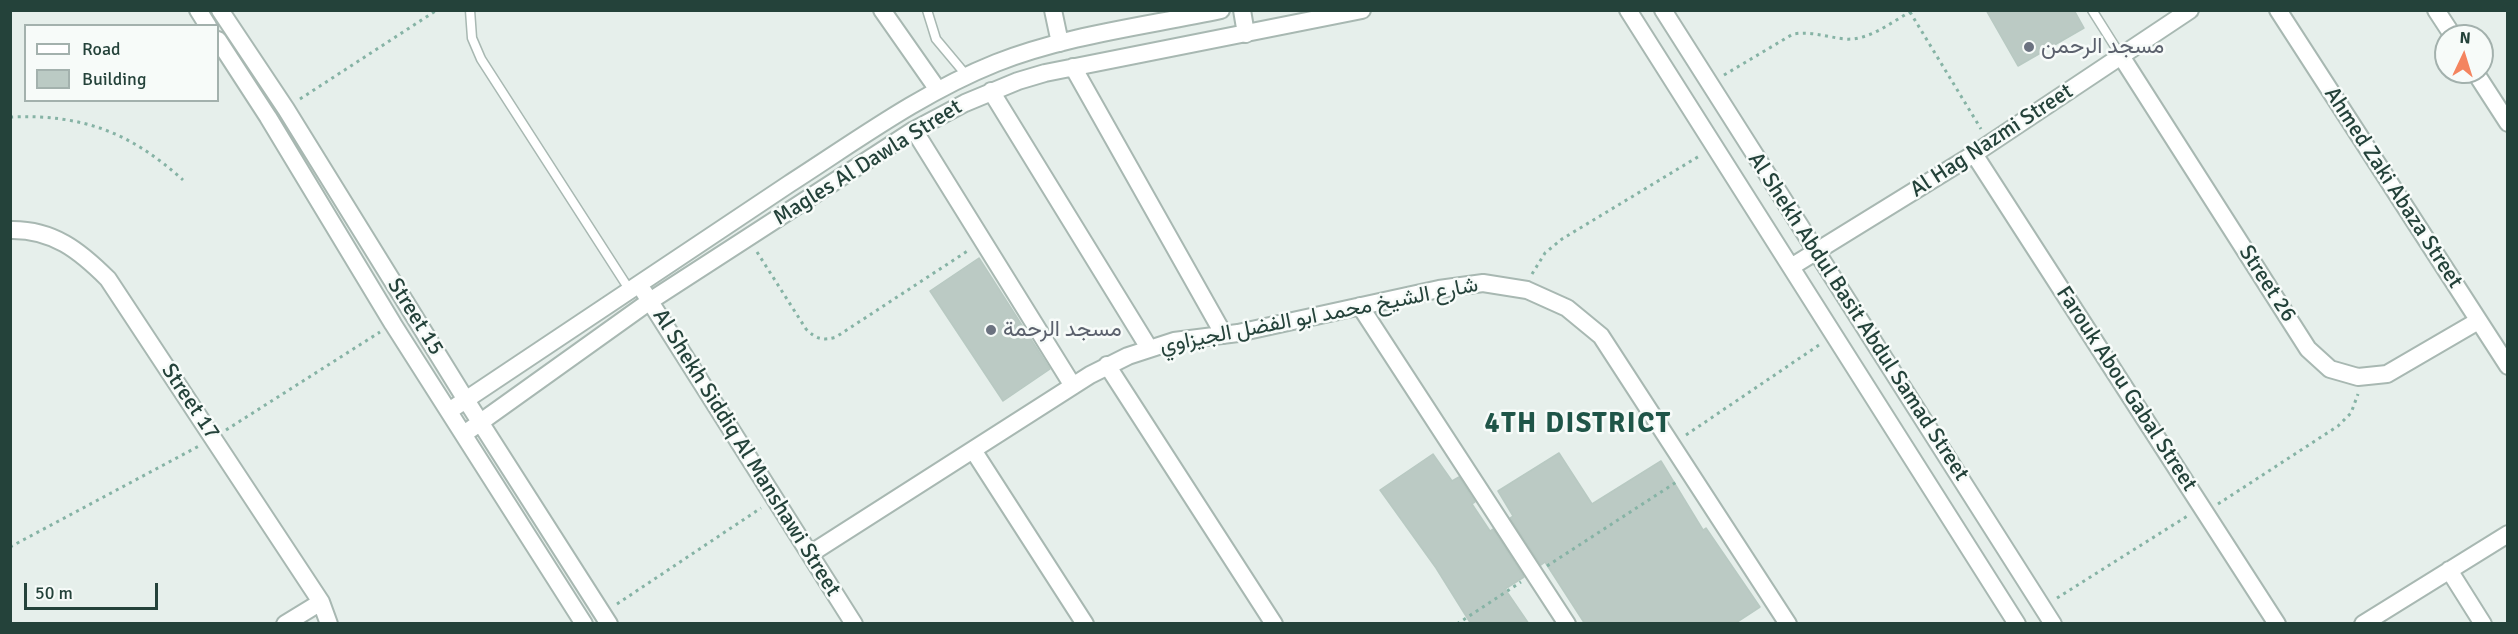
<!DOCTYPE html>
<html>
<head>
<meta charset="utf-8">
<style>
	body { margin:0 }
	#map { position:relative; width:2518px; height:634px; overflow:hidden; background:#e6efeb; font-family:Signika,sans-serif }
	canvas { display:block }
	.frame { position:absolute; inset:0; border:12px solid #24423a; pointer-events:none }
	.legend { position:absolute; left:24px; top:24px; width:195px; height:78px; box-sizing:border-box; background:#f7fbf9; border:2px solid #a3b1ad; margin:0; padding:8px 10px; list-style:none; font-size:18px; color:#24423a }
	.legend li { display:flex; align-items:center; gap:12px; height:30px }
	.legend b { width:30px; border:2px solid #a3b1ad }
	.north { position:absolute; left:2434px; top:24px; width:60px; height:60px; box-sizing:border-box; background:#f7fbf9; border:2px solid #a3b1ad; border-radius:50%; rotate:4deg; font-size:16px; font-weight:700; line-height:24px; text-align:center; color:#24423a }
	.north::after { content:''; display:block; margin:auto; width:21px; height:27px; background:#f4845f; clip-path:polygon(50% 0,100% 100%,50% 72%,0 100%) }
	.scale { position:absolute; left:24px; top:583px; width:134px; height:27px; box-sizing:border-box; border:3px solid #24423a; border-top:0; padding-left:8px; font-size:18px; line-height:21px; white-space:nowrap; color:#24423a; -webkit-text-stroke:4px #f7fbf9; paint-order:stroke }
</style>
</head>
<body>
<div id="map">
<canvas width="2518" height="634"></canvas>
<div class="frame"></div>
<ul class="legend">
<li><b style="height:8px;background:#fff"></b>Road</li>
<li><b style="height:16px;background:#bbcac4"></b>Building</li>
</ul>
<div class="north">N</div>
<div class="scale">50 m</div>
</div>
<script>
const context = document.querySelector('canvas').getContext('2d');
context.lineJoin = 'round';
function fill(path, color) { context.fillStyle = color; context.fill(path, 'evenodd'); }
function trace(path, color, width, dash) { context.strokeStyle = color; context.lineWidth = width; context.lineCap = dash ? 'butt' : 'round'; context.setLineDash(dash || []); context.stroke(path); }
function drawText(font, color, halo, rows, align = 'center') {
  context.font = font + ' Signika,Vazirmatn,sans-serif'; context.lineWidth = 5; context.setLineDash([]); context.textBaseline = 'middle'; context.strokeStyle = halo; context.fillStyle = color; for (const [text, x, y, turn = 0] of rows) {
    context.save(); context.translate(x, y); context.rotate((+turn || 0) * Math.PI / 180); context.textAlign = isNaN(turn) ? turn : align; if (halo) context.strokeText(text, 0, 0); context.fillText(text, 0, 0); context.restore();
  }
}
const building = new Path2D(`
	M1986 10H2074L2084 28 2018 66Z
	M979 258 1050 369 1003 401 930 291Z
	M1559 453 1592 504 1661 461 1703 530 1706 528 1760 607 1734 624H1585L1545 562 1541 565 1510 518 1513 516 1498 491Z
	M1433 454 1452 481 1459 477 1475 502 1472 504 1490 531 1493 529 1524 577 1505 589 1529 624H1471L1436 568 1380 490Z`);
fill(building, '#bbcac4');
trace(building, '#b8c9c2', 1.5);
const lane = new Path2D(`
	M470 10 472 38 481 59 629 289
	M927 10 936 39 967 76
	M2092 10 2121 56`);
const street = new Path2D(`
	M198 10 208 26
	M220 10 286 109 466 400 609 624
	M882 10 938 90
	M1053 10 1060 43
	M1242 10 1246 34
	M1628 10 2017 624
	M1663 10 2053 624
	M2278 10 2508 366
	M2436 10 2453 36
	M218 40 268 117 393 324 584 624
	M2121 56 2308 349 2330 369 2358 377 2387 374 2478 321
	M1073 67 1224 335
	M2475 72 2508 123
	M991 91 1149 348
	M914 130 1073 386
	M1974 154 2277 624
	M10 230C53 229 80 251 108 279L321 602 329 624
	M1791 267 1974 154 2190 10
	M644 292 854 624
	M1360 306 1567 624
	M1107 365 1274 624
	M449 411C563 336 675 259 789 184 856 141 921 93 996 63 1067 35 1146 26 1221 10
	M464 434 650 301 914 130 965 103 1018 81 1045 73 1362 10
	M973 450 1085 624
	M810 554 1090 375 1128 356 1174 341 1238 333 1439 289 1483 283 1527 290 1567 308 1601 336 1788 624
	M2449 570 2483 624
	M285 624 321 602
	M2363 624 2508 534`);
trace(lane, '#a8b8b2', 11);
trace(street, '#a8b8b2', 20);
trace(new Path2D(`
	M1910 12 1981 129
	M1724 75 1793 34C1812 31 1826 37 1845 39 1868 41 1890 23 1910 12
	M300 99 437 10
	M10 117C82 114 130 132 183 180
	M757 252 806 329C816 339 823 341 836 337L969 250
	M1532 274 1545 253 1562 239 1701 155
	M226 430 380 332
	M1686 435 1819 345
	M2218 504 2338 426 2351 413 2358 394
	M10 547 199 446
	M1547 566 1678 481
	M2057 598 2189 515
	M617 604 761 508
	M1457 624 1521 582`), '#86b3a5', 3, [3, 4.5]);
trace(lane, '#fff', 8);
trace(street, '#fff', 16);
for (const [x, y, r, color] of [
	[2029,47,6,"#6b7280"],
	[991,330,6,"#6b7280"]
]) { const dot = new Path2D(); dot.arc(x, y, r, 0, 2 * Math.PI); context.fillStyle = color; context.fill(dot); trace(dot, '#f7fbf9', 2); }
drawText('22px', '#5b616d', '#f7fbf9', [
	["مسجد الرحمن",2041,47],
	["مسجد الرحمة",1003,330]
], 'left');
drawText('22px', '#24423a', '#f7fbf9', [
	["Al Hag Nazmi Street",1992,141,-33],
	["Magles Al Dawla Street",868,163,-32],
	["Ahmed Zaki Abaza Street",2393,188,57],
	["Street 26",2267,284,57],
	["شارع الشيخ محمد ابو الفضل الجيزاوي",1319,316,-11],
	["Street 15",415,317,58],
	["Al Shekh Abdul Basit Abdul Samad Street",1858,317,57],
	["Farouk Abou Gabal Street",2126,389,57],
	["Street 17",190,402,56],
	["Al Shekh Siddiq Al Manshawi Street",746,453,58]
]);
context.letterSpacing = '1.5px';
drawText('bold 28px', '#1f5548', '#f7fbf9', [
	["4TH DISTRICT",1578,425]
]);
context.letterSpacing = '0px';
</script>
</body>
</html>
